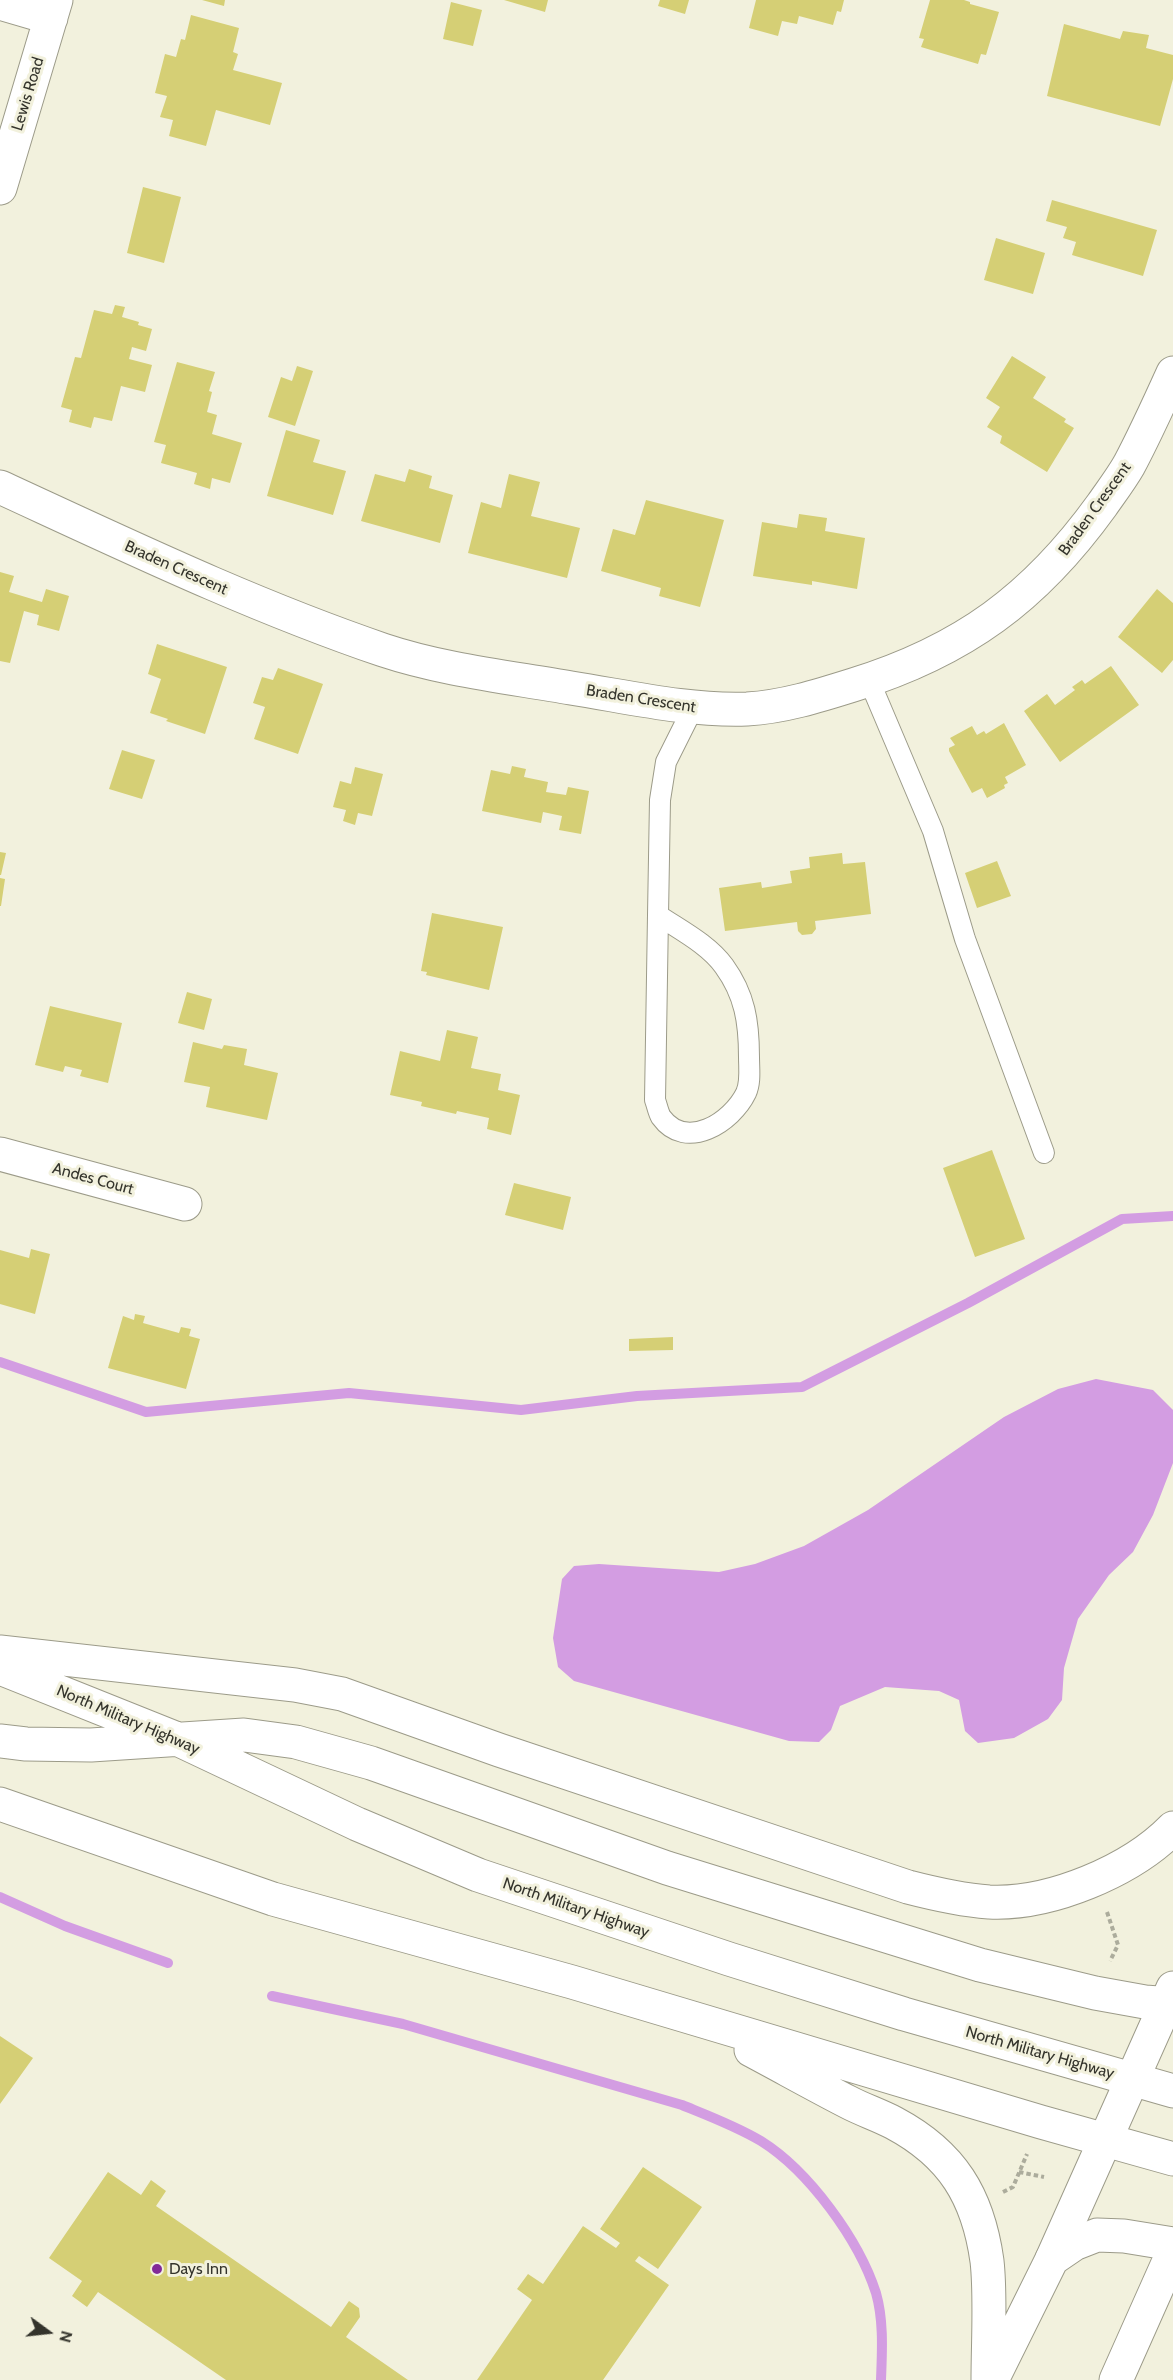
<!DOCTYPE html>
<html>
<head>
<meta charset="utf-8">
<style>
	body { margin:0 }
	#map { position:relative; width:1173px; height:2380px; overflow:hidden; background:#f2f1dd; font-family:Cabin,sans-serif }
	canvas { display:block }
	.north { position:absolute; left:18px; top:2302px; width:60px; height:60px; -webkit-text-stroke:4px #f2f1dd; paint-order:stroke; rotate:105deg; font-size:16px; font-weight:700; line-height:24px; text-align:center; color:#34342c }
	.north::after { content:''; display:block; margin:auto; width:21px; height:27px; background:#34342c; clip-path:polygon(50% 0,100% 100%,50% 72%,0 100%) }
</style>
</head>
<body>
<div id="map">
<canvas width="1173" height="2380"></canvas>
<div class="north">N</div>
</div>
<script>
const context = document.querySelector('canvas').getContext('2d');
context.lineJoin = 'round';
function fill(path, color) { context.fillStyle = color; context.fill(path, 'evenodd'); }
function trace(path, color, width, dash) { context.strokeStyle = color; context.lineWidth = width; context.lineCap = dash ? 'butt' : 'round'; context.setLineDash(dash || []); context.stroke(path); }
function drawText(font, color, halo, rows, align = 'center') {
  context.font = font + ' Cabin,sans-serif'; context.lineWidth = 6; context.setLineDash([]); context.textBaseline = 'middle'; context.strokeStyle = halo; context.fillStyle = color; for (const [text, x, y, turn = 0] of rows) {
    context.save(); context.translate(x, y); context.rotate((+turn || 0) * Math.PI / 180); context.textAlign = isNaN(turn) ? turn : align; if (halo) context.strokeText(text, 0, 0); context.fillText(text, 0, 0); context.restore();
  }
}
fill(new Path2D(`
	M1096 1379 1153 1390 1173 1410V1463L1153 1515 1133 1552 1109 1575 1078 1619 1064 1668 1062 1700 1048 1719 1014 1738 978 1743 965 1731 959 1700 939 1691 885 1687 840 1706 831 1730 819 1742 789 1741 574 1681 558 1667 553 1638 562 1579 574 1566 599 1564 719 1572 755 1564 804 1546 868 1510 1004 1417 1058 1389Z`), '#d39de2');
trace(new Path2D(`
	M0 1362 146 1412 349 1393 521 1410 637 1396 802 1387 968 1303 1122 1219 1173 1216
	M0 1897 65 1926 168 1963
	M272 1996 403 2024 682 2105C709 2116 736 2126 761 2141 809 2171 859 2240 876 2293 884 2321 882 2352 881 2380`), '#d39de2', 10);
fill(new Path2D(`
	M202 0H225L224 6Z
	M504 0H548L545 12Z
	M660 0H689L685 14 658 6Z
	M756 0H844L841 12 837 11 833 25 799 16 797 24 782 21 778 36 749 28Z
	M930 0H964L970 2V4L999 12 986 55 981 54 978 64 921 47 924 39 919 38Z
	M451 2 482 10 473 46 443 39Z
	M191 15 239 28 233 52 238 54 233 70 282 83 270 125 216 110 206 146 169 136 173 120 160 117 167 96 155 93 165 54 176 57 181 39 185 40Z
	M1064 24 1120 39 1123 31 1149 35 1146 48 1173 55V79L1160 126 1047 96Z
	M143 187 181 197 164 263 127 253Z
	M1052 200 1157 230 1143 276 1072 255 1076 242 1063 238 1067 227 1046 221Z
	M996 238 1045 253 1033 294 984 280Z
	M115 305 125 307 122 317 139 322 138 325 152 329 146 351 132 347 129 359 152 365 145 392 121 386 112 421 94 417 91 428 69 422 72 410 61 407 75 357 81 358 94 310 112 314Z
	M1012 356 1046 377 1033 398 1066 419 1064 422 1074 428 1047 472 1000 443 1002 436 987 427 1000 407 986 398Z
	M177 362 215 372 209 391 212 392 207 412 217 415 212 434 242 443 230 483 212 478 210 489 194 484 197 473 161 463 166 445 154 442Z
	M297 366 313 371 295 426 268 417 281 377 292 381Z
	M286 430 320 440 313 462 346 471 333 515 267 496Z
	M409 469 432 476 429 488 453 495 440 543 361 521 375 474 405 482Z
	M509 474 540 482 531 516 580 528 567 578 468 553 481 502 501 508Z
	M646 500 724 520 700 607 659 596 661 588 601 571 613 529 635 535Z
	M799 514 827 518 825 531 865 538 857 589 812 581V585L753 576 762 522 797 528Z
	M0 572 14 576 9 592 42 602 46 589 69 596 59 631 37 625 39 615 24 611 10 663 0 661Z
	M1157 589 1173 603V660L1162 673 1118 637Z
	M157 644 227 667 205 734 166 721 168 719 150 713 161 679 148 674Z
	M1111 666 1139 705 1060 762 1024 711 1047 694 1055 705 1075 690 1072 687 1082 680 1085 684Z
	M278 668 323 684 298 754 254 739 265 707 253 703 262 677 273 680Z
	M1004 723 1026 765 1005 777 1008 783 1004 785 1005 788 987 798 982 788 972 793 949 751V748L955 745 950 738 972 726 977 735 984 731 986 734Z
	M122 750 155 760 142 799 109 789Z
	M512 766 526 769 524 777 548 782 546 792 566 795 568 787 589 791 581 834 559 830 562 816 543 812 541 823 482 811 491 770 510 774Z
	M355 767 383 774 372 816 358 813 355 825 343 821 346 810 333 807 340 781 351 784Z
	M0 852 6 853 1 875H0Z
	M842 853 843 864 865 862 871 914 815 921 816 929 812 934 802 935 798 931 797 922 725 931 719 888 761 882 762 888 792 883 790 871 810 868 809 857Z
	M997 861 1011 896 977 908 965 873Z
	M0 878 5 879 1 906H0Z
	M432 913 503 927 489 990 426 975 427 972 421 971Z
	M187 992 212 999 204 1030 178 1023Z
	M50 1006 122 1023 108 1083 80 1076 82 1070 65 1066 63 1072 35 1065Z
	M447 1030 478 1037 471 1068 501 1074 498 1090 520 1095 511 1135 487 1129 489 1118 457 1111 456 1114 421 1106 422 1102 390 1095 400 1051 440 1061Z
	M193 1042 222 1049 224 1045 247 1049 244 1065 278 1073 267 1120 206 1107 210 1087 184 1082Z
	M992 1150 1025 1239 975 1257 943 1168Z
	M514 1183 571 1197 563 1230 505 1215Z
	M31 1249 50 1254 35 1314 0 1304V1250L29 1258Z
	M135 1314 145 1316 143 1323 179 1333 181 1327 191 1329 189 1336 200 1339 186 1389 108 1368 123 1316 134 1320Z
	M673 1337V1350L629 1351V1339Z
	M0 2036 33 2058 0 2104Z
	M643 2167 702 2207 658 2269 639 2256 635 2261 669 2285 603 2380H477L532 2300 517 2289 528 2274 543 2284 583 2226 616 2248 620 2243 600 2229Z
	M108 2172 141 2195 151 2180 166 2191 156 2206 331 2327 349 2301 359 2308 360 2317 346 2337 408 2380H226L98 2292 87 2307 72 2296 82 2281 49 2258Z`), '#d5cf75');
const lane = new Path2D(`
	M869 680 933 831 965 939 1044 1153
	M658 915C680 930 708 944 724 966 745 995 749 1022 749 1057 749 1069 751 1082 746 1093 732 1122 686 1152 661 1117 658 1112 657 1105 655 1100Z
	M658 915 660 800 666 762 693 708`);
const street = new Path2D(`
	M0 3 51 18
	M0 188 56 0
	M0 487C126 545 251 605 383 650 443 670 508 677 571 688 629 697 687 711 747 709 783 707 818 696 853 685 963 651 1035 598 1102 505 1111 492 1121 479 1129 465 1145 435 1159 404 1173 373
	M0 1154 185 1204`);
const secondary = new Path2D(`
	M1052 2259 1173 1988`);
const primary = new Path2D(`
	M0 1652 295 1685 342 1694 499 1750 908 1887C935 1894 962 1900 989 1902 1050 1905 1131 1871 1173 1828
	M0 1668 175 1738 357 1824 478 1875 729 1959 904 2014 1173 2091
	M0 1741 26 1744 91 1745 244 1735 296 1742 371 1763 667 1868 980 1965 1095 1993 1145 2002 1173 2004
	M0 1804 273 1899 572 1982 1041 2122 1173 2159
	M751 2050C783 2067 815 2085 848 2102 863 2110 879 2115 894 2123 952 2154 978 2196 987 2261 991 2296 988 2343 988 2380
	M992 2380 1052 2259 1074 2244 1097 2235 1124 2236 1173 2244
	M1116 2380 1173 2252`);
trace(lane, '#9c9b89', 22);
trace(street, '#9c9b89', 35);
trace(secondary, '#9c9b89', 35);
trace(primary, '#9c9b89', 35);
trace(new Path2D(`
	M1107 1912 1118 1945 1110 1961
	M1019 2172 1044 2177
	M1003 2192 1013 2187 1027 2154`), '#acac9c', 4, [4.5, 3]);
trace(lane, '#fff', 20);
trace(street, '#fff', 33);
trace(secondary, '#fff', 33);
trace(primary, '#fff', 33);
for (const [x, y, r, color] of [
	[157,2269,6,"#822a98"]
]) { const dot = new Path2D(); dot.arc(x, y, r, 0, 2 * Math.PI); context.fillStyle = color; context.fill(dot); trace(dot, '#f2f1dd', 2); }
drawText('16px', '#34342c', '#f2f1dd', [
	["Lewis Road",28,94,-73],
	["Braden Crescent",1095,509,-54],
	["Braden Crescent",176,568,24],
	["Braden Crescent",641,699,9],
	["Andes Court",93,1179,15],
	["North Military Highway",128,1720,23],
	["North Military Highway",576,1908,19],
	["North Military Highway",1040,2053,16]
]);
drawText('16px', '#34342c', '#f2f1dd', [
	["Days Inn",169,2269]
], 'left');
</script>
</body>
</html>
